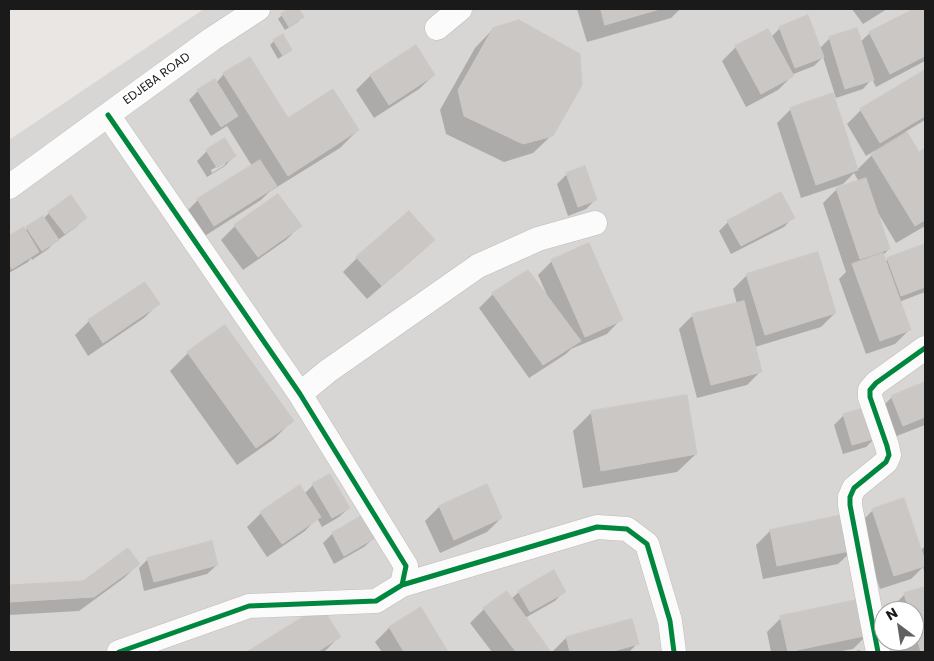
<!DOCTYPE html>
<html>
<head>
<meta charset="utf-8">
<style>
	body { margin:0 }
	#map { position:relative; width:934px; height:661px; overflow:hidden; background:#e9e6e3; font-family:Poppins,sans-serif }
	canvas { display:block }
	.frame { position:absolute; inset:0; border:10px solid #1a1a1a; pointer-events:none }
	.north { position:absolute; left:874px; top:601px; width:50px; height:50px; box-sizing:border-box; background:#fff; border:1px solid #a3a3a3; border-radius:50%; rotate:329deg; font-size:14px; font-weight:700; line-height:20px; text-align:center; color:#1a1a1a }
	.north::after { content:''; display:block; margin:auto; width:18px; height:22px; background:#626160; clip-path:polygon(50% 0,100% 100%,50% 72%,0 100%) }
</style>
</head>
<body>
<div id="map">
<canvas width="934" height="661"></canvas>
<div class="frame"></div>
<div class="north">N</div>
</div>
<script>
const context = document.querySelector('canvas').getContext('2d');
context.lineJoin = 'round';
function fill(path, color) { context.fillStyle = color; context.fill(path, 'evenodd'); }
function trace(path, color, width, dash) { context.strokeStyle = color; context.lineWidth = width; context.lineCap = dash ? 'butt' : 'round'; context.setLineDash(dash || []); context.stroke(path); }
function drawText(font, color, halo, rows, align = 'center') {
  context.font = font + ' Poppins,sans-serif'; context.lineWidth = 5; context.setLineDash([]); context.textBaseline = 'middle'; context.strokeStyle = halo; context.fillStyle = color; for (const [text, x, y, turn = 0] of rows) {
    context.save(); context.translate(x, y); context.rotate((+turn || 0) * Math.PI / 180); context.textAlign = isNaN(turn) ? turn : align; if (halo) context.strokeText(text, 0, 0); context.fillText(text, 0, 0); context.restore();
  }
}
fill(new Path2D(`
	M204 9H925V652H9V140ZM884 611H914V641H884Z`), '#d8d6d5');
fill(new Path2D(`
	M292 9H297L302 17 298 22 285 30 278 19 282 15Z
	M577 9H680L671 18 587 42Z
	M852 9H887L863 24Z
	M917 9H925V61L876 87 872 79 863 89 836 98 823 57 814 66 791 75 792 76 778 90 746 107 722 61 736 47 771 37 780 28 820 48 830 38 860 42 870 33Z
	M493 29 552 135 533 153 504 162 446 134 440 110 475 48Z
	M274 41 291 50 278 59 270 45Z
	M416 47 434 75 419 89 374 118 356 90 370 76Z
	M925 71V120L905 132 918 154 925 149V226L896 243 878 213 877 214 889 249 883 255 885 262 888 259 924 245 925 248V292L899 302 909 330 895 344 866 354 839 279 846 272 823 203 837 189 859 182 854 173 843 184 801 198 777 123 791 109 857 170 875 152 874 151 866 156 847 124 861 110Z
	M224 74 288 119 358 130 340 148 269 192 261 200 200 239 184 214 198 200 252 166 227 126 211 136 189 100 198 91 216 83Z
	M224 140 234 156 225 166 207 177 197 161 207 151ZM225 162V165L212 173 211 170Z
	M567 174 595 200 586 209 568 216 557 184Z
	M49 213 86 217 76 227 54 243 48 249 32 260 31 258 28 262 9 273V238L23 229 24 231 42 217 43 219Z
	M793 217 784 227 731 254 719 231 728 222Z
	M235 226H300L286 240 243 270 221 240Z
	M433 240 419 254 367 299 343 272 357 258Z
	M552 261 621 319 607 334 571 349 566 354 529 378 479 308 493 294 528 271 546 295H547L538 275Z
	M747 275 835 313 821 327 755 347 761 371 747 385 697 398 679 329 693 315 737 304 733 289Z
	M145 283 158 304 144 318 88 356 75 335 89 321Z
	M188 353 292 421 274 439 237 465 170 371Z
	M925 384V425L889 439 878 411 892 397Z
	M592 412 696 454 677 472 583 488 573 431Z
	M844 415 875 438 866 447 843 454 834 425Z
	M313 485 349 508 339 517 322 527 317 518 305 531 267 557 247 527 261 513 304 494Z
	M439 507 501 518 487 532 440 553 425 521Z
	M873 510 920 551 925 546V576L923 567 911 579 880 589 859 524Z
	M362 517 374 538 364 547 334 564 323 543 332 534Z
	M770 531 853 550 838 564 763 579 756 545Z
	M148 559 217 565 207 574 144 591 139 568Z
	M138 564 124 578 79 611 9 615V586L84 582Z
	M925 588V651L903 652 900 641H914V611H891V608L905 594Z
	M564 591 555 601 525 618 549 651 548 652H492L470 623 484 609 511 599 519 592Z
	M321 607 339 637 325 651 323 652H249Z
	M420 609 447 652H382L375 642 389 628Z
	M781 618 867 635 853 649 837 652H771L767 632Z
	M631 620 637 644 629 652H552L566 638Z
	M860 650 861 652H850Z`), '#0003');
const building = new Path2D(`
	M289 9H299L304 17 289 27 281 14Z
	M601 9H660L605 25Z
	M914 9H925V56L890 74 869 32Z
	M808 15 824 57 795 68 779 27Z
	M519 20 580 54 582 85 553 136 523 144 464 116 458 90 493 28Z
	M857 28 874 80 845 89 829 37Z
	M768 29 794 76 761 94 735 46Z
	M283 34 292 50 283 56 273 40Z
	M416 45 435 75 389 105 370 75Z
	M250 57 288 118 333 89 359 130 288 176 223 73Z
	M925 70V116L880 143 860 109Z
	M215 79 238 116 221 127 197 90Z
	M833 93 858 170 816 185 790 108Z
	M907 132 919 152 925 148V220L915 226 871 154Z
	M225 138 236 156 217 168 206 150Z
	M260 160 277 186 214 226 197 199Z
	M585 166 597 200 578 207 566 173Z
	M866 178 890 249 860 259 836 188Z
	M781 192 795 218 741 246 727 221Z
	M278 194 302 226 258 257 234 225Z
	M71 195 87 218 65 234 48 212Z
	M409 211 435 240 382 286 356 257Z
	M43 216 59 240 42 251 26 227Z
	M24 227 39 252 12 269 9 264V236Z
	M589 243 623 320 585 337 551 260Z
	M925 244V287L901 296 887 258Z
	M818 252 836 313 765 335 746 274Z
	M883 253 911 330 880 341 852 264Z
	M528 270 581 341 543 365 492 293Z
	M145 282 160 304 103 343 88 320Z
	M744 301 762 372 711 385 692 314Z
	M225 325 294 421 256 448 187 352Z
	M925 382V417L903 426 891 396Z
	M687 395 697 454 601 471 591 411Z
	M868 407 877 438 852 445 843 414Z
	M330 474 350 508 332 518 312 484Z
	M487 484 502 518 454 540 439 506Z
	M300 485 321 517 282 544 260 512Z
	M904 498 925 561V566L894 576 872 509Z
	M847 514 854 550 777 566 770 530Z
	M363 515 375 538 344 556 332 533Z
	M212 541 218 565 154 582 147 558Z
	M128 548 140 564 94 597 9 602V585L83 581Z
	M554 570 566 592 530 612 518 591Z
	M925 587V652H921L914 628V611H909L904 593Z
	M507 591 551 652H516L483 608Z
	M861 599 869 635 788 652 780 616Z
	M321 606 341 637 317 652H247Z
	M421 607 448 652H404L389 627Z
	M632 619 639 644 610 652H570L566 637Z`);
fill(building, '#cac7c4');
trace(building, '#ccc8c5', 1);
const minor = new Path2D(`
	M437 28 460 9
	M108 115 300 394 406 566 402 585 376 601 249 606 119 652
	M9 187 212 39 258 9
	M300 394 328 371 478 266 538 239 595 223
	M402 585 597 527 627 529 647 544 670 621 674 652
	M878 652 850 505V497L854 488 886 462 889 455 887 446 870 397V390L876 383 925 348`);
trace(minor, '#bebdbb', 25);
trace(minor, '#fcfbfb', 24);
trace(new Path2D(`
	M108 115 300 394 406 566 402 585 376 601 249 606 119 652
	M402 585 597 527 627 529 647 544 670 621 674 652
	M878 652 850 505V497L854 488 886 462 889 455 887 446 870 397V390L876 383 925 348`), '#00873e', 5);
drawText('12px', '#1a1a1a', '#fff', [
	["EDJEBA ROAD",157,79,-36]
]);
</script>
</body>
</html>
